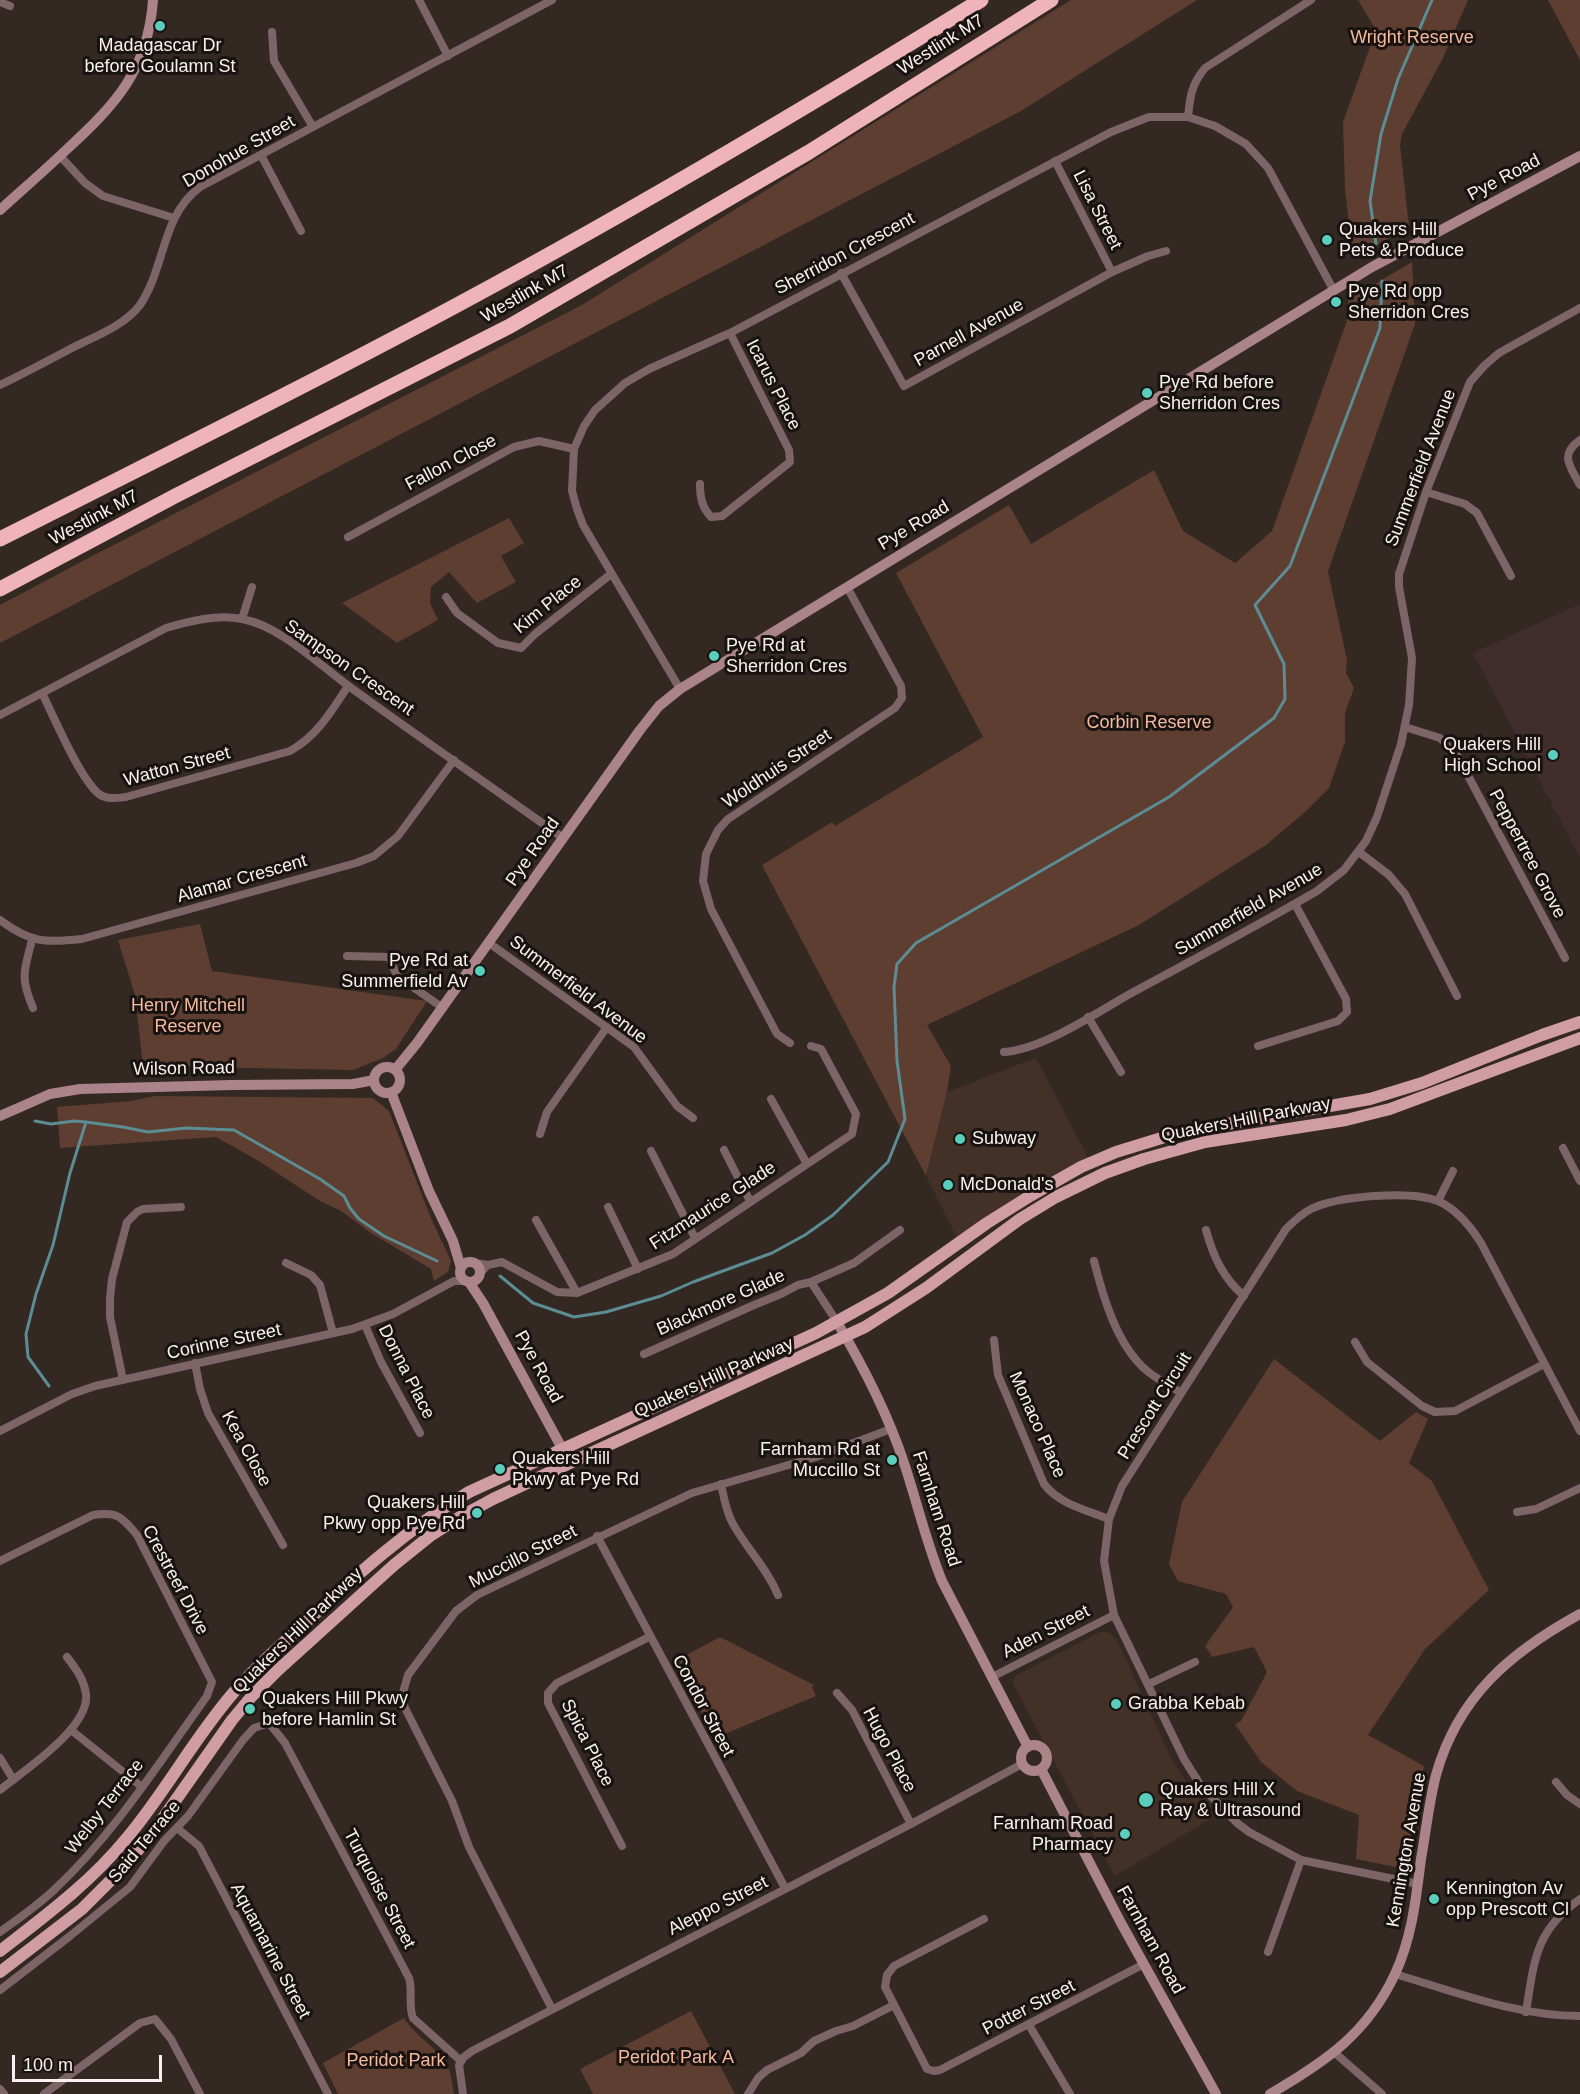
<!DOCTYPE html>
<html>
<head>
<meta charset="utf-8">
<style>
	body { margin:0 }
	#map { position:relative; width:1580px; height:2094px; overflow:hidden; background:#342822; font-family:Arial,sans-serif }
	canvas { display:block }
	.scale { position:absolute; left:12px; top:2055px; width:150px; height:27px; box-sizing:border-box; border:3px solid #faf1ee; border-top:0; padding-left:8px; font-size:18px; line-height:21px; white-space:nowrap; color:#faf1ee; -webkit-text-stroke:4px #181210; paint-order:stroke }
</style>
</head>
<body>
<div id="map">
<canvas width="1580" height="2094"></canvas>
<div class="scale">100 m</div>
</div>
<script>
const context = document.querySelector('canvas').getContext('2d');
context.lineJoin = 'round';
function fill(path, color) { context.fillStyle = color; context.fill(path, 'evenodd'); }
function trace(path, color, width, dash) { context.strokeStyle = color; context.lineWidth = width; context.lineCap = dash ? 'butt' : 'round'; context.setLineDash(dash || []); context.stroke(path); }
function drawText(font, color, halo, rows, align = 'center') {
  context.font = font + ' Arial,sans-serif'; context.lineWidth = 6; context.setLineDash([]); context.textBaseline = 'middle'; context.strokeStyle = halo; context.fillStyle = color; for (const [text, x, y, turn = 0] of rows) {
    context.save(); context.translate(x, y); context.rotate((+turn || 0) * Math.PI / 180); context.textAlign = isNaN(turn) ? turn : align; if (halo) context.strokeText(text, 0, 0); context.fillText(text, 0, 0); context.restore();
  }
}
fill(new Path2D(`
	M1036 1058 1091 1163 959 1242 926 1176 947 1092Z
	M1105 1631 1111 1634 1117 1640 1171 1758 1193 1792 1215 1816 1115 1876 1013 1684 1015 1676 1098 1633Z`), '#433128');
fill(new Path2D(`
	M1580 604V858L1473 653Z`), '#412d2c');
fill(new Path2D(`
	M1071 0H1197L1021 111 0 643V605L96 554 582 305Z
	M1358 0H1468L1442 60 1402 134 1400 145 1409 227 1353 258 1345 189 1343 122 1376 30Z
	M1548 0H1580V60Z
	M1412 262 1415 324 1328 571 1347 660 1346 673 1354 688 1345 713V742L1329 788 1304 813 1266 845 1139 925 927 1025 951 1066 947 1092 926 1176 762 865 832 822 835 826 983 737 896 573 1009 505 1031 544 1154 470 1183 531 1235 563 1272 531 1349 315 1348 300Z
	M509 518 524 543 501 556 516 582 477 603 449 572 431 587 430 603 438 620 397 643 342 603Z
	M200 924 212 971 427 1001 396 1049 383 1058 353 1070 143 1066 135 995 118 940Z
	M155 1096 373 1098 389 1111 431 1218 451 1261 448 1272 434 1281 431 1269 371 1233 341 1211 320 1201 257 1160 216 1137 60 1148 57 1107 131 1101Z
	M1274 1359 1380 1441 1416 1412 1428 1419 1409 1463 1432 1481 1489 1590 1425 1649 1368 1735 1424 1766 1416 1799 1407 1863 1400 1868 1356 1859 1359 1815 1297 1791 1261 1762 1235 1724 1241 1721 1267 1672 1254 1647 1212 1657 1205 1646 1233 1607 1226 1594 1178 1581 1169 1564 1182 1502Z
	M720 1637 814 1685 812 1687 816 1696 715 1738 675 1661Z
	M691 2011 735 2094H593L580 2069Z
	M404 2018C416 2037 438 2048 447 2065 452 2073 452 2085 454 2094H338L323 2063Z`), '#5d3e30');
trace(new Path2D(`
	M1376 244 1370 201 1381 134 1398 79 1432 0
	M35 1121 51 1124 74 1121 86 1122 123 1127 148 1132 186 1128 234 1130 320 1179 344 1196 350 1208 359 1219 384 1236 437 1261
	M500 1276 533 1303 574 1317 606 1312 661 1296 693 1282 772 1253 805 1235 833 1215 888 1162 905 1119 897 1061 894 987 897 964 916 943 1169 797 1274 718 1285 699 1284 664 1255 605 1290 566 1380 328 1382 281
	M49 1386 28 1357 26 1334 36 1294 53 1245 70 1173 86 1122`), '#5c8c94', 3);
trace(new Path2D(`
	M419 0 448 56
	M0 2 10 6
	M272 32 274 61 313 127
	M1188 117C1190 97 1191 85 1205 68L1311 0
	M261 155 301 231
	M60 156 85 183 103 196 174 218
	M1055 161 1112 272
	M841 273 904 386 1112 272 1148 256 1166 251
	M0 385C25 373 49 360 74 347 96 336 125 325 140 305 166 266 161 216 200 187L552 0
	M1580 440C1559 455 1570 466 1580 485
	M700 484C700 498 702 507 711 517L722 516 790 462 789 450 730 333
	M1426 492 1465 504 1477 513 1511 576
	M348 537 514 447 539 441 574 449
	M446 597 457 613 498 643 521 648 535 634 611 574
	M242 619 252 587
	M680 689 583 525 577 509 572 491 574 449 584 426 595 410 625 383 649 369 730 333 1111 132 1149 117H1188L1215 126 1246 144 1268 168 1334 291
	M42 693C54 717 80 779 99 794 107 800 116 798 126 797L290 751C317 736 331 712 348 686
	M0 715 166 628C190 621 217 614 242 619 281 626 319 665 350 687 420 738 492 787 563 838
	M1405 727 1440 738 1457 755 1565 958
	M1359 852 1389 875 1405 894 1457 996
	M0 920C30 943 46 943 82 939L356 863 374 856 398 836 454 760
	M32 940C24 971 20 977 33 1008
	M489 943 634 1047 677 1106 693 1118
	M347 956 389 957 397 976 443 1008
	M1088 1017 1121 1072
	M790 1043 777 1034 711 909 703 881 706 854 718 830 728 819 895 708 902 698 901 686 847 587
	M1258 1046 1338 1021 1347 1012 1346 999 1295 904
	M1004 1052C1041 1050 1095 1014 1128 995 1191 961 1255 927 1317 891L1344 870 1366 841 1377 817 1401 744 1409 705 1412 658 1399 587V574L1426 492 1470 382 1484 366 1499 353 1580 308
	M771 1099 807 1164
	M540 1134 547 1112 607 1027
	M1563 1148 1580 1181
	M724 1150 750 1201
	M651 1151 695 1238
	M1438 1201 1453 1171
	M608 1207 638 1269
	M536 1220 577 1293
	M1206 1230C1213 1256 1223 1278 1244 1296
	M1094 1261C1103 1297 1117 1345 1146 1370 1156 1379 1170 1385 1181 1393
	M286 1263 311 1275 320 1285 333 1333
	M475 1263 488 1265
	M480 1273 488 1265 502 1262 557 1292 577 1293 673 1254 852 1134 856 1114 821 1049 811 1046
	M811 1282 837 1322
	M365 1325 381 1362 420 1433
	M994 1340 998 1375 1044 1484C1059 1504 1086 1510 1109 1519
	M1355 1342 1367 1362 1422 1406 1435 1412 1455 1411 1544 1364
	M644 1354 754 1305 781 1294 798 1285 811 1282 854 1263 900 1230
	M195 1363 200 1389 208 1413 283 1545
	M123 1380 110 1317V1299L112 1279 127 1222 137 1212 143 1209 181 1207
	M0 1431 72 1394 95 1386 352 1329 393 1314 454 1281H466
	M721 1484C724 1498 726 1512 733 1524 747 1549 767 1568 778 1595
	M1517 1512 1536 1509 1580 1488
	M597 1536 785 1888
	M0 1561 93 1515C117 1511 122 1517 137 1535L212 1682 207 1696C159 1763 114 1834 54 1890 37 1906 18 1919 0 1932
	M992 1677 1114 1615
	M1149 1684 1195 1662
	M837 1693 852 1710 911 1824
	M71 1730 142 1787
	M0 1758 13 1779
	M1556 1782 1567 1795 1580 1804
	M0 1790C23 1771 90 1728 86 1694 84 1679 76 1669 67 1657
	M177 1828 199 1846 328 2094
	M622 1846 548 1703V1693L557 1683 649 1637
	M1418 1884 1301 1860 1249 1832 1237 1823 1201 1786 1184 1759 1114 1615 1104 1561 1109 1519 1122 1486 1286 1229C1294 1221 1301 1214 1311 1209 1337 1196 1411 1190 1438 1201 1456 1209 1471 1227 1481 1243L1580 1431
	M984 1919 894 1966 887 1975 885 1987 927 2069 934 2071 940 2070 1144 1964
	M1268 1952 1301 1860
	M1395 1974C1456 1992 1516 2016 1580 2016
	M0 1990 70 1936 130 1887 164 1841 188 1816 243 1740 254 1728 269 1723 285 1743 409 1978C413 1991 408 2005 413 2018L461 2061
	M552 2009 469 1847 452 1801 405 1708 402 1696 408 1675 456 1611 477 1595 692 1493 816 1457 891 1429
	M1526 2012C1534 1962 1535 1930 1580 1899
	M1029 2025 1070 2094
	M1335 2053 1382 2094
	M0 2089 4 2094
	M44 2094 140 2023 155 2019 171 2039 200 2094
	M463 2094 459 2065 464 2057 472 2051 911 1824 1022 1764
	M748 2094 758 2078 767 2070 801 2053 814 2041 836 2031 853 2026 894 2005`), '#7d6567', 8);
trace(new Path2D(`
	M0 210C22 190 44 171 65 151 115 105 148 71 153 0
	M374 1080a13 13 0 1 1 26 0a13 13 0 1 1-26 0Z
	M395 1070 417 1043 640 730 659 706 680 689 1372 267 1580 156
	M391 1092 429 1191 453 1241 461 1268
	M0 1116 50 1094 80 1089 232 1085 353 1084 374 1080
	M460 1272a10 10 0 1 1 20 0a10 10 0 1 1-20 0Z
	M469 1282 483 1303 570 1463
	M837 1322C863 1366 888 1414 904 1463 917 1502 926 1542 942 1581L1028 1747
	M1021 1758a13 13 0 1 1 26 0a13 13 0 1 1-26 0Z
	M1041 1769 1121 1923 1216 2094
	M1270 2094C1325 2062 1367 2034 1395 1974 1412 1938 1416 1898 1421 1859 1426 1831 1429 1802 1436 1775 1458 1696 1511 1652 1580 1614`), '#ab8489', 10);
trace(new Path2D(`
	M0 1951C45 1916 90 1883 126 1839 165 1793 194 1738 234 1692 254 1668 279 1647 303 1625 355 1576 407 1529 469 1492L816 1333 888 1293 987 1223 1030 1196 1081 1167 1116 1152 1181 1132 1370 1099 1422 1083 1542 1035 1580 1022
	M0 1972 82 1909 121 1870 154 1831 232 1720 252 1696 278 1670 394 1565 430 1536 460 1517 493 1499 589 1454 865 1327 926 1288 1020 1219 1056 1197 1105 1173 1144 1159 1205 1142 1346 1120 1390 1109 1580 1038`), '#cf9da3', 12);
trace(new Path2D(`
	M0 539C130 473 262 408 391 340 592 235 788 119 981 0
	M0 589 177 495 510 326 809 152 1051 0`), '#efb3ba', 15);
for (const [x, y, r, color] of [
	[160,26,6,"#59cebe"],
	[1327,240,6,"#59cebe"],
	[1336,302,6,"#59cebe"],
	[1147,393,6,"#59cebe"],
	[714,656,6,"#59cebe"],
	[1553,755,6,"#59cebe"],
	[480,971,6,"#59cebe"],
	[960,1139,6,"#59cebe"],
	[948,1185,6,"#59cebe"],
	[892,1460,6,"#59cebe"],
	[500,1469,6,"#59cebe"],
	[477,1513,6,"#59cebe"],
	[1116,1704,6,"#59cebe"],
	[250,1709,6,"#59cebe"],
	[1146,1800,8,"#59cebe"],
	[1125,1834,6,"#59cebe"],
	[1434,1899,6,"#59cebe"]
]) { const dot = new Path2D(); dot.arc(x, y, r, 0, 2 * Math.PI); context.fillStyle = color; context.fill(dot); trace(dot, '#181210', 2); }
drawText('18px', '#f6b99d', '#181210', [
	["Wright Reserve",1412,38],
	["Corbin Reserve",1149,723],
	["Henry Mitchell",188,1006],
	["Reserve",188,1027],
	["Peridot Park A",676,2058],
	["Peridot Park",396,2061]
]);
drawText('18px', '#faf1ee', '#181210', [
	["Westlink M7",941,45,-32],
	["Donohue Street",239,152,-30],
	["Pye Road",1504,178,-28],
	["Lisa Street",1097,210,63],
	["Sherridon Crescent",845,254,-28],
	["Westlink M7",525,294,-30],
	["Parnell Avenue",969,333,-29],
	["Icarus Place",773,385,63],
	["Fallon Close",451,463,-28],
	["Summerfield Avenue",1421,468,-69],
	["Westlink M7",94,518,-28],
	["Pye Road",914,526,-31],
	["Kim Place",548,605,-39],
	["Sampson Crescent",349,668,35],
	["Watton Street",177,767,-15],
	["Woldhuis Street",777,769,-34],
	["Pye Road",533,852,-55],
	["Peppertree Grove",1527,854,62],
	["Alamar Crescent",242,879,-16],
	["Summerfield Avenue",1249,910,-30],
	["Summerfield Avenue",578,990,37],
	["Wilson Road",184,1069,-1],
	["Quakers Hill Parkway",1246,1120,-11],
	["Fitzmaurice Glade",713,1206,-33],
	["Blackmore Glade",721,1303,-24],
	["Corinne Street",224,1342,-12],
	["Pye Road",538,1367,61],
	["Donna Place",406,1372,63],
	["Quakers Hill Parkway",714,1378,-24],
	["Prescott Circuit",1155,1406,-58],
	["Monaco Place",1037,1425,66],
	["Kea Close",246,1449,61],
	["Farnham Road",936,1509,72],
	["Muccillo Street",523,1557,-27],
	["Crestreef Drive",175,1580,62],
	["Quakers Hill Parkway",298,1631,-44],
	["Aden Street",1046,1632,-27],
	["Condor Street",703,1706,62],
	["Spica Place",587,1743,63],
	["Hugo Place",889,1750,62],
	["Welby Terrace",105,1807,-52],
	["Said Terrace",145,1842,-50],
	["Kennington Avenue",1407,1850,-80],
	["Turquoise Street",379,1889,62],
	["Aleppo Street",718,1906,-27],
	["Farnham Road",1150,1940,61],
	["Aquamarine Street",270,1951,62],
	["Potter Street",1029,2008,-27]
]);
drawText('18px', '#faf1ee', '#181210', [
	["Madagascar Dr",160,46,"center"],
	["before Goulamn St",160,67,"center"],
	["Quakers Hill",1339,230],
	["Pets & Produce",1339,251],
	["Pye Rd opp",1348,292],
	["Sherridon Cres",1348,313],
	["Pye Rd before",1159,383],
	["Sherridon Cres",1159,404],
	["Pye Rd at",726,646],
	["Sherridon Cres",726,667],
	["Quakers Hill",1541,745,"right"],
	["High School",1541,766,"right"],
	["Pye Rd at",468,961,"right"],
	["Summerfield Av",468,982,"right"],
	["Subway",972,1139],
	["McDonald's",960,1185],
	["Farnham Rd at",880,1450,"right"],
	["Muccillo St",880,1471,"right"],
	["Quakers Hill",512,1459],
	["Pkwy at Pye Rd",512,1480],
	["Quakers Hill",465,1503,"right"],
	["Pkwy opp Pye Rd",465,1524,"right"],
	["Quakers Hill Pkwy",262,1699],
	["before Hamlin St",262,1720],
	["Grabba Kebab",1128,1704],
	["Quakers Hill X",1160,1790],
	["Ray & Ultrasound",1160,1811],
	["Farnham Road",1113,1824,"right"],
	["Pharmacy",1113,1845,"right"],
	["Kennington Av",1446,1889],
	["opp Prescott Cl",1446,1910]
], 'left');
</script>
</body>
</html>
